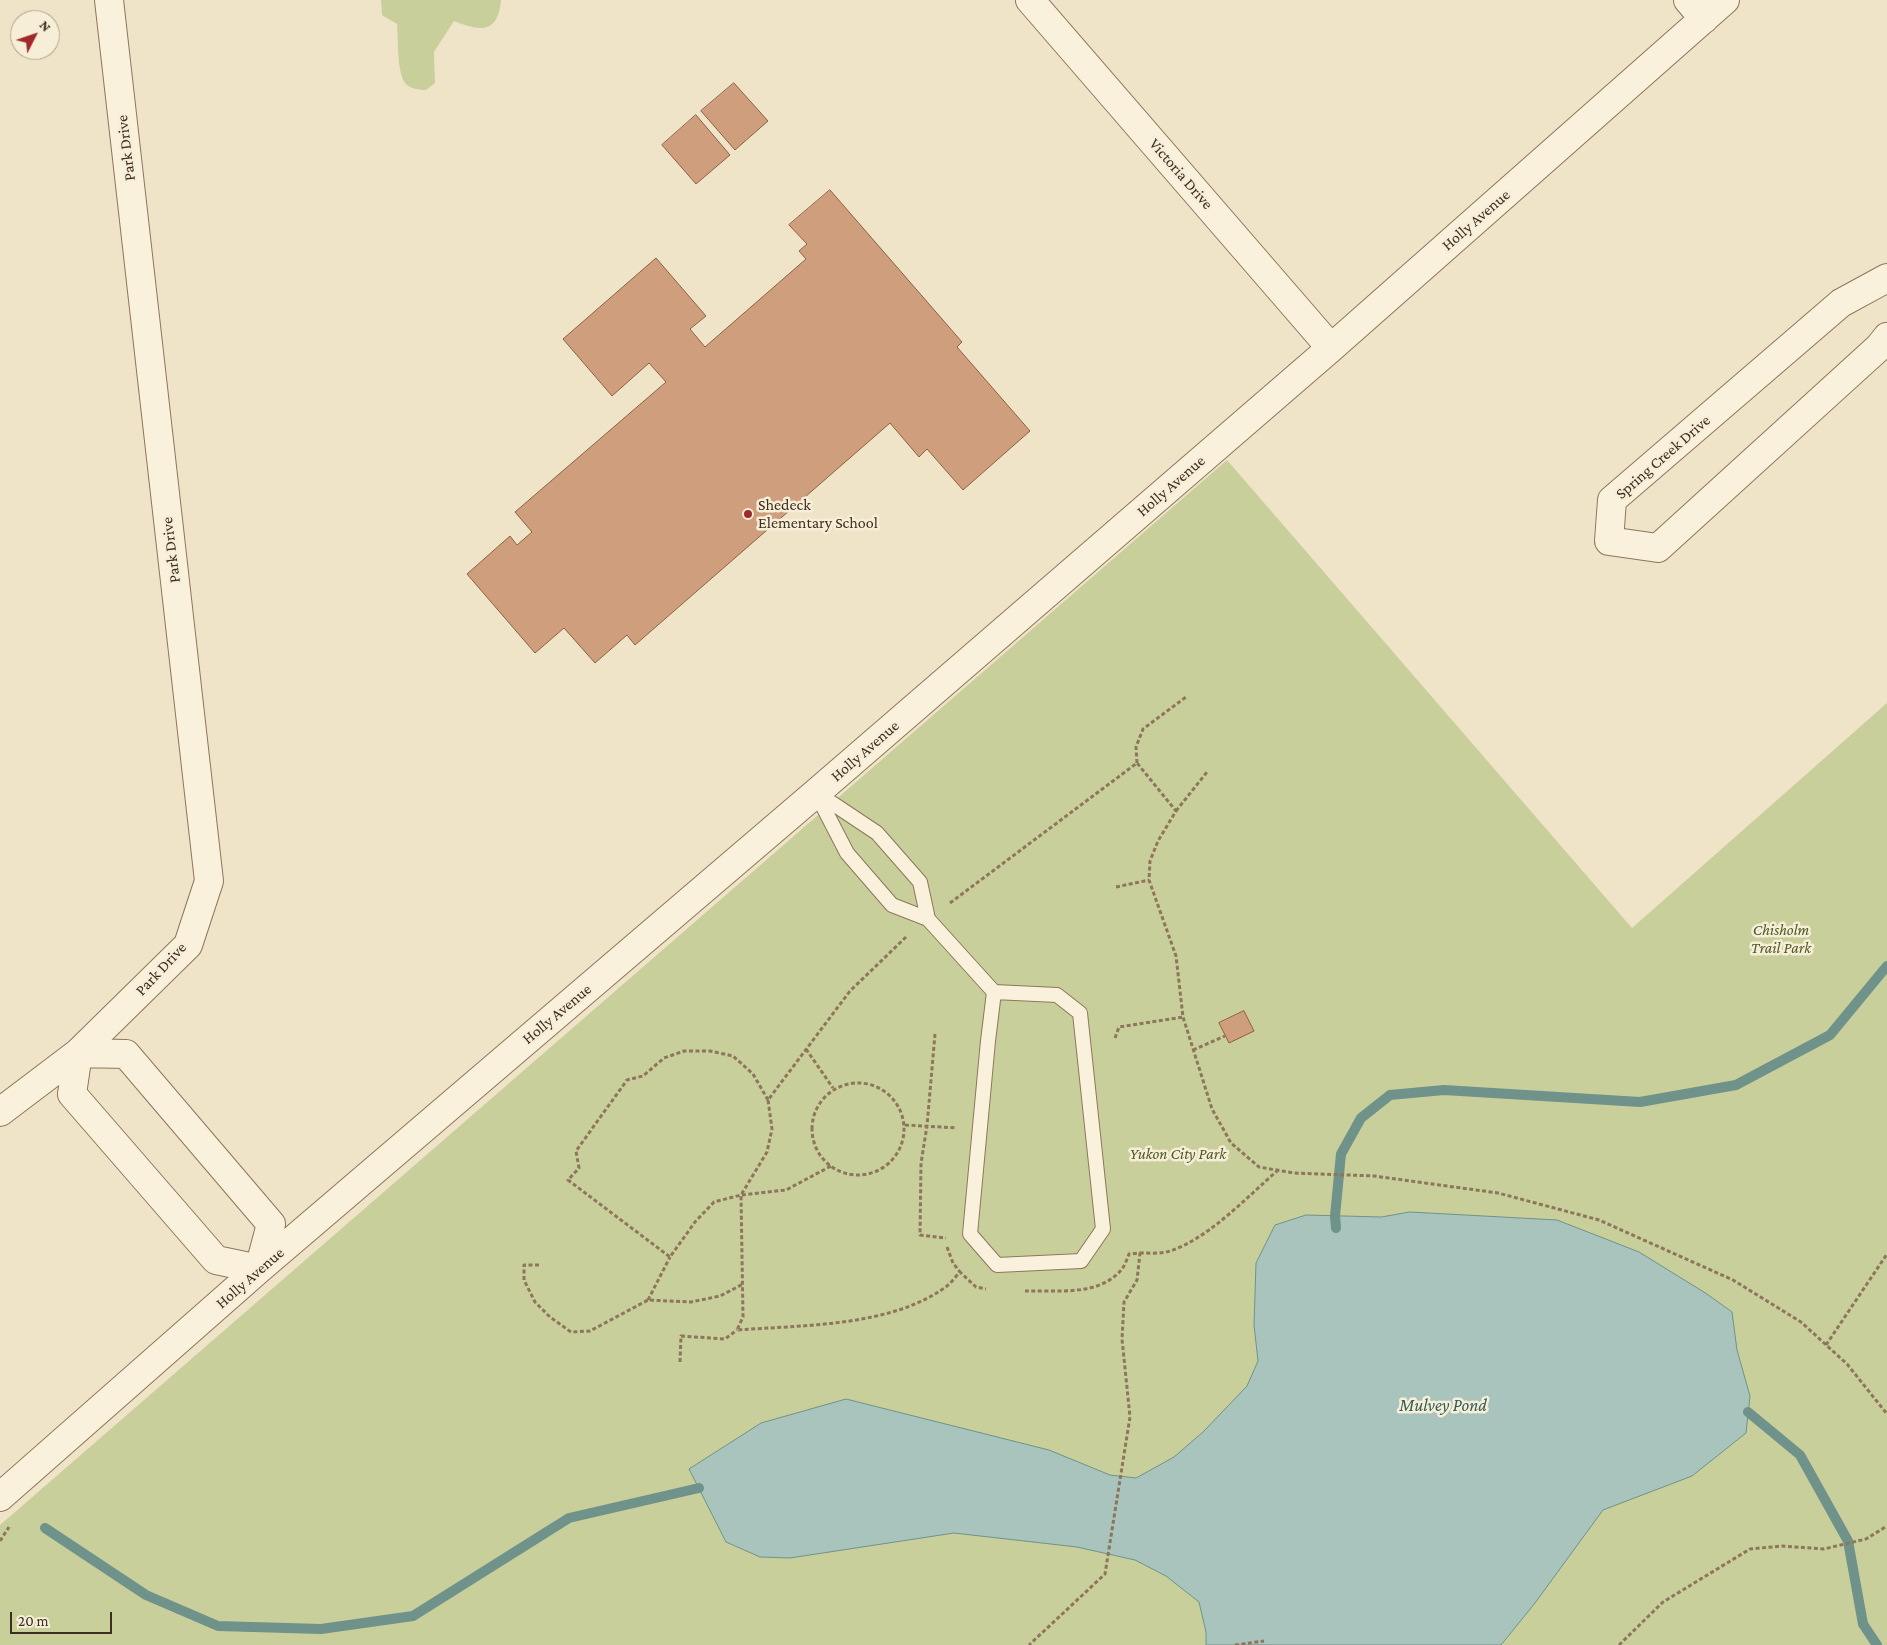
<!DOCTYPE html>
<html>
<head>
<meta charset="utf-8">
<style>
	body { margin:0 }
	#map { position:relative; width:1887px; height:1645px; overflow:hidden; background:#f0e4c8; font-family:"Crimson Pro",serif }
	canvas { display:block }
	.north { position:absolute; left:10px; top:10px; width:50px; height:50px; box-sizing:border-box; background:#f7eed8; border:1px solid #ada18e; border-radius:50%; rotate:49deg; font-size:14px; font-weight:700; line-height:20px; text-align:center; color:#3d2e20 }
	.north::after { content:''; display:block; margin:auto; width:18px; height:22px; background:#9e2a2b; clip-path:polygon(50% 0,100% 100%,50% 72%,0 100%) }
	.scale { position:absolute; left:10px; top:1612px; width:102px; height:22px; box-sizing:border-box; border:2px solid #3d2e20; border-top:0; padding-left:6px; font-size:15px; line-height:18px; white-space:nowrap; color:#3d2e20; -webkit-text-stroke:4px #f7eed8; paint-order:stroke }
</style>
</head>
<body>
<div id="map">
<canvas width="1887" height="1645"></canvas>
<div class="north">N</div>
<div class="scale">20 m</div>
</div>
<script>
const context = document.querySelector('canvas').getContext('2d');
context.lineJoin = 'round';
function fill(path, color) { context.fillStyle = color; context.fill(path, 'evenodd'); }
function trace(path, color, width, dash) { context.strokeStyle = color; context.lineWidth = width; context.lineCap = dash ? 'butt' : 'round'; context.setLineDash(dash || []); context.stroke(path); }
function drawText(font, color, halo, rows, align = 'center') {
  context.font = font + ' "Crimson Pro",serif'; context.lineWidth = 5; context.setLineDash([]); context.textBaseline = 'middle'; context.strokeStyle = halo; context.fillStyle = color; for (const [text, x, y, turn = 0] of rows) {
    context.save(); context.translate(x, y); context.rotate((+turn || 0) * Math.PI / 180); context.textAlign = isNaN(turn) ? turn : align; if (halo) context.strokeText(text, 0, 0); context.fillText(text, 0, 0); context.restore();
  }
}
fill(new Path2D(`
	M381 0H501C498 35 479 31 454 21L434 52 435 83 426 90C419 90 410 89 405 83 397 72 398 37 397 24L382 15Z
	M1227 460 1632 928 1887 703V1645H0V1525Z`), '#c9cf9b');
const water = new Path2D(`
	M1410 1212 1557 1220 1639 1252 1707 1294 1732 1312 1737 1350 1750 1396 1746 1433 1692 1476 1603 1510 1535 1603 1501 1645H1206V1632L1199 1602 1166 1576 1135 1560 1077 1547 954 1533 790 1558 760 1557 726 1542 689 1469 761 1423 846 1399 1049 1450 1110 1475 1136 1478 1174 1457 1203 1432 1247 1386 1258 1361 1254 1325 1256 1263 1275 1225 1306 1215 1381 1217Z`);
fill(water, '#a9c4bc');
trace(water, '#6f938a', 1);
trace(new Path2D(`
	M1336 1228 1335 1216 1341 1154 1361 1118 1390 1095 1444 1090 1640 1102 1736 1085 1830 1035 1887 966
	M1748 1412 1800 1455 1848 1541 1863 1624 1877 1645
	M45 1528 146 1595 218 1626 321 1629 413 1616 569 1518 699 1488`), '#6f938a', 10);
const building = new Path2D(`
	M734 83 768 121 735 150 701 111Z
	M696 115 730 155 696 184 662 145Z
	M830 190 962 342 957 347 1030 431 963 490 927 449 919 457 890 423 635 645 627 635 595 663 564 628 535 653 467 574 510 536 517 545 532 532 515 512 666 382 649 363 612 396 563 339 656 258 706 316 690 329 705 347 806 259 799 251 807 244 789 225Z
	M1244 1011 1254 1031 1229 1043 1219 1023Z`);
fill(building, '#cf9f7d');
trace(building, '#8d5f41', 1);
const service = new Path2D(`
	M816 793 847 853 892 905 928 919 994 992 1057 995 1080 1013 1103 1229 1081 1261 997 1265 970 1234 988 1041 994 992
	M817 793 877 833 920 882 928 919`);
const minor = new Path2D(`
	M1030 0 1331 348
	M1688 0 1704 19
	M1887 278 1841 303 1612 500 1609 541 1658 548 1879 347 1887 337
	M78 1053 126 1054 271 1224 259 1269 216 1260 72 1094Z
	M0 1112 78 1053 188 945 209 881 109 0
	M0 1497 259 1269 816 793 1331 348 1725 0`);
trace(service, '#8d765c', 16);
trace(minor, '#8d765c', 30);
trace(new Path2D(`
	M1137 763 1136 747 1143 729 1186 697
	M1176 811 1207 772
	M1116 887 1149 880
	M950 903 1137 763 1176 811 1158 841 1150 861 1149 880 1176 956 1183 1017 1212 1109 1231 1143 1259 1167 1294 1173 1374 1176 1498 1193 1599 1220 1733 1280 1801 1322 1847 1364 1887 1414
	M906 937 850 991 768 1100 772 1129 767 1152 741 1195 743 1317 737 1330C803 1325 892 1327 947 1286 952 1282 956 1276 960 1272L976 1287 986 1289
	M935 1034 927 1126 921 1163 920 1235 946 1238
	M1115 1038 1119 1027 1183 1017
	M806 1049 833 1088
	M1193 1050 1225 1036
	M812 1129a46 46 0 1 1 92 0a46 46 0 1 1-92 0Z
	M768 1100 753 1074 733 1056 710 1051H684L664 1058 643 1076 627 1080 576 1151 579 1168 568 1180 670 1257 695 1222 714 1202 741 1195 786 1190 831 1166
	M905 1125 957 1128
	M947 1247 953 1263 960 1272
	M1140 1253C1149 1253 1161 1254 1170 1251 1208 1239 1247 1197 1277 1171
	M539 1265H524V1280L535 1302 550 1317 571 1332 590 1331 648 1300 691 1302 720 1296 743 1284
	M1025 1291C1057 1290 1099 1297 1122 1269 1125 1265 1127 1259 1129 1254L1140 1253 1137 1280 1124 1302 1122 1339 1130 1417 1105 1574 1029 1645
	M648 1300 670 1257
	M1826 1345 1887 1254
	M680 1362 681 1336 725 1339 737 1330
	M0 1541 9 1527
	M1235 1645 1264 1641
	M1619 1645 1663 1602 1750 1549 1782 1546 1824 1549 1866 1539 1887 1526`), '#8d765c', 3, [4, 2.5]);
trace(service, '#faf1dc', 14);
trace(minor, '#faf1dc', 28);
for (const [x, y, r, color] of [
	[748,514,5,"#9e2a2b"]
]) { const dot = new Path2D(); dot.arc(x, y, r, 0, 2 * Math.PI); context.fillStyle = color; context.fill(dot); trace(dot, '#f7eed8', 2); }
drawText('16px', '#3d2e20', '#f7eed8', [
	["Park Drive",126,148,-97],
	["Victoria Drive",1181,174,49],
	["Holly Avenue",1476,220,-41],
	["Spring Creek Drive",1663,457,-41],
	["Holly Avenue",1171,486,-41],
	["Park Drive",171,550,-97],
	["Holly Avenue",865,751,-41],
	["Park Drive",161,969,-47],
	["Holly Avenue",557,1014,-40],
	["Holly Avenue",250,1278,-41]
]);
drawText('16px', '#3d2e20', '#f7eed8', [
	["Shedeck",758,505],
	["Elementary School",758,523]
], 'left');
drawText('italic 16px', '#4d5a26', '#f7eed8', [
	["Chisholm",1781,930],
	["Trail Park",1781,948],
	["Yukon City Park",1178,1154]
]);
drawText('italic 18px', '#2f5d5a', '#f7eed8', [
	["Mulvey Pond",1443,1405]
]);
</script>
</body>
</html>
